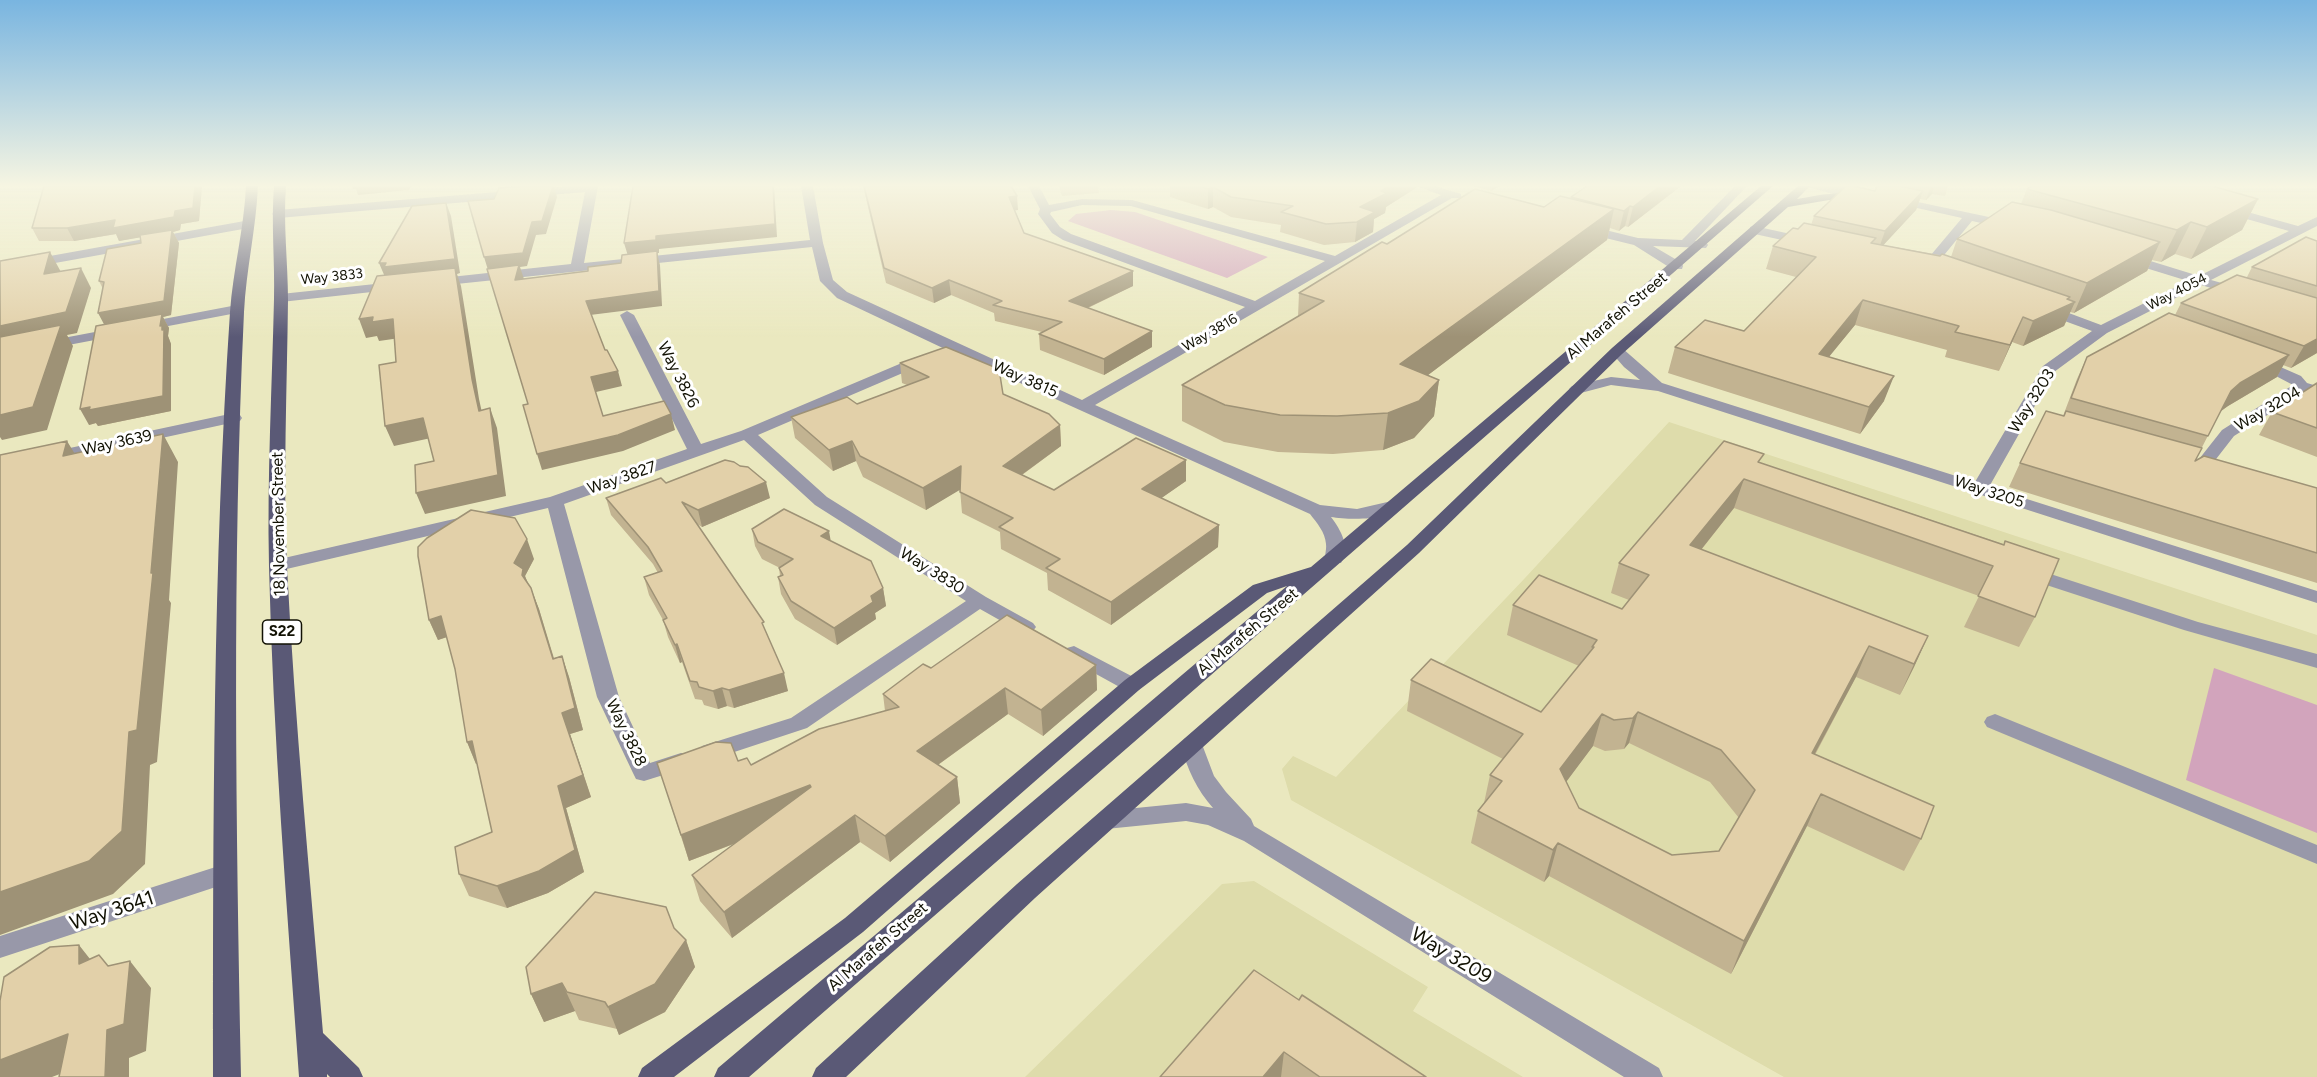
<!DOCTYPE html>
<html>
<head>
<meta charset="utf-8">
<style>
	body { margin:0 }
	canvas { display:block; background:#eae8bf }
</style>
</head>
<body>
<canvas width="2317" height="1077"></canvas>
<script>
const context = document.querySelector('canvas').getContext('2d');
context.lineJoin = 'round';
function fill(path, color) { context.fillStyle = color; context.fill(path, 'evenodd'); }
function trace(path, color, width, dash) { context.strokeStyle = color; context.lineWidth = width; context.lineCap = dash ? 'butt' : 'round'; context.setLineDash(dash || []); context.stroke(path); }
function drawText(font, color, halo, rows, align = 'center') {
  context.font = font + ' Figtree,sans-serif'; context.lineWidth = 6; context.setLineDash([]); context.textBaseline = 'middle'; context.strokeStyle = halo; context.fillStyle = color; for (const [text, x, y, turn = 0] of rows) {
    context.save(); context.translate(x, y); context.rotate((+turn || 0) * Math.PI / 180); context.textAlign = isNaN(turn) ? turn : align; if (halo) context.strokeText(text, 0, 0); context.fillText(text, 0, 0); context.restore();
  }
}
fill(new Path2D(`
	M1669 422 2317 635V1077H1784L1291 800 1282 769 1293 756 1336 777 1525 578Z
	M1254 881 1428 987 1413 1011 1523 1077H1025L1222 884Z`), '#dedcab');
fill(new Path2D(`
	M1111 210 1135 212 1268 257 1227 278 1068 221 1076 214Z
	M2214 668 2317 705V833L2186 780Z`), '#d2a4bc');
fill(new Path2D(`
	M571 186H598L584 263 810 240 801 186H813L823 243 833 280 847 292 1082 400 1245 307 1063 240 1052 233 1038 214 1040 209 1028 186H1039L1049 205 1082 199 1132 200 1335 256 1441 195 1416 186H1435L1461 194V198H1452L1095 405 1320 505 1357 509 1396 500 1402 501 1405 505C1393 521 1349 520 1331 517 1341 530 1351 548 1341 563H1327C1323 557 1327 551 1326 544 1325 532 1317 523 1310 514L947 350 837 298 820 281 812 247 437 286 430 282 432 279 571 264 585 192 278 218 272 214 278 210ZM1082 205 1131 206 1325 261 1255 301 1071 234 1060 227 1050 214 1051 212Z
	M1735 186H1747L1695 241 1706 242 1708 245 1706 248 1653 246 1682 263 1683 266 1682 269H1672L1634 245 1581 232 1579 229 1585 225 1638 238 1682 240Z
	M1803 186H1848L1871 192 1873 194 1867 197 1847 193 1841 196Z
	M1894 197 2008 221 2014 225 2008 229 1972 221 1931 271 1926 272 1920 268 1962 218 1890 202V198Z
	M2226 206 2298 226 2317 217V226L2211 280 2243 289 2245 292 2243 295 2238 296 2201 285 2107 333 2054 372 1989 487 2317 591V603L1658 391 1611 385 1577 394 1569 389 1572 386 1611 377 1640 380 1624 367 1610 351 1617 347 1622 348 1662 383 1975 482 2043 366 2092 331 2040 312 2038 309 2040 306H2050L2101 325 2188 281 2123 261 2121 258 2123 255H2131L2199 276 2289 231 2222 212 2220 210Z
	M250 220 254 221V227L0 273V265Z
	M1754 226 1809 238 1811 241 1805 245 1750 233V227Z
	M394 282 401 286 399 289 281 302 274 298 281 294Z
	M237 305 242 306 244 309 242 312 0 358V350Z
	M627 311 634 315 701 444 741 431 916 357H926L928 360 926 363 758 435 827 497 986 597 1033 623 1036 627 1033 631 1026 633 1019 631 980 609 807 728 710 760 702 758 699 752 702 746 791 718 966 601 815 505 744 440 564 504 619 697 650 763 681 753 689 755 692 761 689 767 644 781 636 779 633 773 597 697 548 508 278 571 271 569 269 565 271 561 550 497 687 449 620 315Z
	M2260 358 2301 376 2307 383 2317 386V396L2304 392 2234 436 2206 472H2194L2192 468 2222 430 2293 385 2255 365 2253 362 2255 359Z
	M234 413 240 415 242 418 240 421 51 462 43 457 51 452Z
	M2029 567 2198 622 2317 654V668L2184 630 2022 577 2020 573 2022 569Z
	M1074 646 1139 680 1142 685 1139 690 1132 692 1125 690 1067 658 1064 653 1067 648Z
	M1995 714 2317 845V864L1987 727 1984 722 1987 717Z
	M1192 737 1200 739 1214 776 1226 792 1251 819 1254 826 1659 1068 1663 1077H1624L1244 841 1208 825 1186 821 1106 829 1098 826 1094 820 1098 814 1106 811 1186 803 1213 808C1197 790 1187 769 1181 745L1184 739Z
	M225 864 234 867 237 874 234 881 0 958V936Z`), '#9898a9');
fill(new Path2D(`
	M246 186H258C256 229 246 270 244 312 232 567 236 822 241 1077H213C213 822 213 567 230 312 233 270 244 229 246 186Z
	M274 186H286C283 224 288 262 288 300 287 389 283 478 287 567 295 723 310 878 323 1033L359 1068 363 1077H330L327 1074V1077H299C287 907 273 737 269 566 267 477 272 388 274 299 275 262 271 224 274 186Z
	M1761 186H1773L749 1077H714L718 1068 1287 586 1267 593 1139 690 863 932 674 1077H638L642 1068 845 918 1125 680 1253 585 1311 567Z
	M1798 186H1810L1797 199C1813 196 1849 188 1862 198L1856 201 1829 200 1788 207 1622 354 1419 553 1035 898 846 1077H812L816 1068 1017 884 1407 545 1612 348Z`), '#5a5976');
fill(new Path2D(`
	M44 186H202L199 221 181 224 180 230 173 232 179 243 171 315 163 317 169 328 168 336 171 344V411L98 426 96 423 89 425 104 324 103 289 99 281 141 243 140 237 119 241 116 234 74 241H39L32 228Z
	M863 186H1011L1018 210H1015L1024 233 1133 286 1088 308 1152 347 1104 375 1040 350 1039 334 1042 332 995 321 994 313 951 295 934 303 886 283Z
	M1059 186H1098L1099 193 1062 196Z
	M1170 186H1417L1416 188 1386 207 1385 213 1374 219 1373 232 1355 242 1324 245 1280 232 1281 225 1231 217 1213 207 1208 209 1170 197Z
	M1473 186H1500L1491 191Z
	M1681 186 1628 227 1625 226 1619 231 1610 228 1607 240 1428 375 1439 380 1434 416 1414 438 1383 450 1333 454 1278 452 1224 442 1182 421V385L1298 317 1299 293 1387 244 1544 207 1570 199 1571 197Z
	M1877 186H1948L1945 196 1932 194 1926 200 1920 199 1916 210 1883 245 1951 257 1957 239 2021 204 2027 189 2258 199 2242 230 2191 259 2175 254 2161 262 2152 260 2147 271 2074 313 2070 312 2064 326 2023 346 2012 342 1999 371 1945 357 1947 350 1855 325 1829 356 1884 401 1860 434 1668 373 1675 347 1744 331 1796 277 1766 269 1773 246 1798 229 1811 225 1814 216 1875 191Z
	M2317 241V353L2291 368 2283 365 2277 377 2228 406 2220 412 2195 461 2317 488V583L2009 487 2020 463 2063 416 2077 379 2087 357 2175 315 2181 303 2247 277 2252 267Z
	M900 363 1003 394 1060 425 1061 446 1022 475 1054 490 1186 481 1161 498 1219 525 1218 547 1111 625 1048 590 1047 573 1001 549 1000 532 962 513 960 489 926 510 863 477 856 461 833 471 795 438 791 417 857 404 907 385 902 383Z
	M2317 383V457L2259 435 2272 412Z
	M1761 463 2003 544 2035 617 2019 647 1964 627 1979 596 1734 508 1701 550 1928 636 1914 667 1900 695 1856 677 1815 755 1921 839 1904 871 1807 826 1731 974 1549 876 1544 882 1471 843 1478 811 1484 803 1490 775 1503 759 1407 711 1411 680 1541 712 1579 666 1507 635 1513 605 1622 609 1629 600 1611 593 1619 563ZM1629 743 1710 782 1739 818 1719 851 1672 855 1579 808 1566 781 1593 746 1605 751 1624 749Z
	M666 483 770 498 702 527 697 524 767 634 788 691 734 708 727 706 718 709 704 705 702 700 695 699 682 662 680 663 668 637 663 620 649 595 644 577 658 573 653 564 611 515 606 498Z
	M752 529 830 540 883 588 886 606 875 613 876 619 837 645 795 619 781 594 778 577 780 576 779 568H780L762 559 755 546Z
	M534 559 525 576 539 609 554 658 562 656 569 677 583 730 570 734 591 797 566 808 584 872 548 893 507 908 469 896 459 874 492 832 477 764H476L467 742 455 669 447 637 438 640 429 620Z
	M1096 665 1097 690 1043 736 1008 714 938 765 957 777 960 803 890 862 860 842 732 938 700 901 692 875 734 844 689 861 657 763 738 761 751 765 885 711 883 694 931 668Z
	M674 928 686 940 695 967 665 1012 619 1035 617 1029 579 1020 575 1011 544 1022 531 994Z
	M1299 1000 1426 1077H1160Z`), '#c2b391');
fill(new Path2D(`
	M195 186H202L199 221 181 224 180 230 173 232 179 243 171 315 163 317 169 328 168 336 171 344V411L98 426 96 423 89 425 80 409 106 328 98 313 172 232 119 241 116 234 74 241 67 228 175 211Z
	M352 186H411L409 190 358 195 356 189H353Z
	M552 186H554L557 197 546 234 536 235 527 266 520 267 524 279 520 294 488 270 484 257 532 222Z
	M773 186H774L777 237 659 249V253H657L660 265 662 306 590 315 586 301 628 256 624 243 656 236Z
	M1389 186H1417L1416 188 1386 207 1385 213 1374 219 1373 232 1355 242 1357 222 1360 207 1381 191Z
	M1492 186H1500L1491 191Z
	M1660 186H1681L1628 227 1633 207Z
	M1931 186H1934L1932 194 1926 200Z
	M1213 187V207L1208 209V189Z
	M1923 191 1916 210 1878 251 1885 231Z
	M1017 196 1018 210 1010 211 1009 197Z
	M2258 199 2242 230 2191 259 2207 227Z
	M446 203 451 216 460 273 457 274 461 286 479 399 486 431 385 277 379 263Z
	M1630 206 1625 226 1619 231 1624 211Z
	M1614 209 1607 240 1395 400 1400 364Z
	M2191 222 2175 254 2161 262 2177 230Z
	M2160 242 2147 271 2074 313 2087 283Z
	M50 252 61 272 44 274Z
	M81 268 91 288 77 333 67 335 73 346 47 430 2 440 0 437V326Z
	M1133 271V286L1070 316 1069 301Z
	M949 280 951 295 934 303 932 288Z
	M2070 297 2066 306 2075 302 2064 326 2023 346 2033 321Z
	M1863 300 1855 325 1811 379 1819 354Z
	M373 317 393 319 400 338 379 341 377 336 366 338 359 319Z
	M2023 317 2012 342 1999 371 2010 345Z
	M1152 331V347L1104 375V359Z
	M2317 339V353L2291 368 2304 346Z
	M2289 355 2277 377 2228 406 2218 413 2231 391 2240 383Z
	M618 371 622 386 596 392 591 377Z
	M1894 376 1884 401 1860 434 1869 407Z
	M1439 380 1434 416 1414 438 1383 450 1388 413Z
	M490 408 497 428 506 496 425 514 416 493Z
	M671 414 675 430 623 451 542 470 537 454Z
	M423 418 431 438 394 446 385 426Z
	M1060 425 1061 446 1005 487 1003 466Z
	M163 434 178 462 169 600 171 603 157 762 150 765 145 864 113 894 0 935V892L129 732 151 573Z
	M67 441 84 469 63 456Z
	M852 441 856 461 833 471 829 450Z
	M1186 460V481L1143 511 1142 489Z
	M961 466 963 488 926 510 923 488Z
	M1744 479 1734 508 1681 575 1690 545Z
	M766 482 770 498 702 527 698 510Z
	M1219 525 1218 547 1111 625V602Z
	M829 531 832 548 821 536Z
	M527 539 534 559 525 576 530 589 514 563Z
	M531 588 539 609 560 680 553 659Z
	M883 588 886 606 875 613 876 619 837 645 834 628 871 596Z
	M441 616 450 636 438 640 429 620Z
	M1928 636 1914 667 1900 695 1914 664Z
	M677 644 682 662 680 663 675 645Z
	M1869 646 1856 677 1798 785 1812 753Z
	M562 656 569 677 583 730 570 734 591 797 566 808 584 872 548 893 507 908 497 886 558 786 562 713Z
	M1096 665 1097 690 1043 736 1041 710Z
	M784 673 788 691 734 708 729 690Z
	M722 688 727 706 718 709 713 691Z
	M1005 688 1008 714 921 777 917 751Z
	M1638 712 1629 743 1624 749 1633 718Z
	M1602 714 1593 746 1552 801 1560 769Z
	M472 741 482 762 476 764 467 742Z
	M957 777 960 803 890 862 885 836Z
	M810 785 816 812 689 861 681 835Z
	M1821 794 1807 826 1731 974 1744 941Z
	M855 815 860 842 732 938 724 912Z
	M1558 843 1549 876 1544 882 1553 850Z
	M686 940 695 967 665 1012 619 1035 608 1007Z
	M79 945 101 973 79 964Z
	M130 961 151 988 146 1051 129 1058V1077H105L107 1030Z
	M562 983 575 1011 544 1022 531 994Z
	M68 1034 91 1062 52 1077H0V1060Z
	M1284 1052 1281 1077H1263Z`), '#9e9276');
const building = new Path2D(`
	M44 186H195L193 208 175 211 174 217 113 228 115 220 67 228H32Z
	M524 186H553L542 221 532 222 523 253 484 257 468 201 494 199 499 188Z
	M633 186H773L775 224 656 236V240L624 243Z
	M864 186H1011L1017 196 1009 197 1024 233 1133 271 1069 301 1152 331 1104 359 1039 334 1062 322 993 305 1002 301 949 280 932 288 884 268Z
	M1199 186H1389L1381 191 1387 193 1360 207 1375 212 1357 222 1326 224 1281 212 1293 206 1231 197 1213 187 1208 189Z
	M1587 186H1660L1633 207 1630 206 1624 211 1571 197Z
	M1846 186H1853L1875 191 1877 186H1899L1923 191 1885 231 1814 216Z
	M2032 186H2212L2258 199 2207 227 2191 222 2177 230 2027 189Z
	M1475 189 1544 207 1560 196 1614 209 1400 364 1439 380 1419 401 1388 413 1337 416 1280 415 1225 405 1182 385 1324 301 1299 293 1382 242 1387 244Z
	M2012 202 2051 210 2160 242 2087 283 1957 239Z
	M446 203 455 259 384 267 386 263H379L412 206Z
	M1804 223 1876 238 1871 243 1940 256 1942 254 2070 297 2067 299 2075 302 2033 321 2023 317 2010 345 1955 332 1959 326 1863 300 1819 354 1894 376 1869 407 1675 347 1705 320 1744 331 1816 257 1773 246 1793 228 1798 229Z
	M172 230 164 301 98 313 104 282 99 281 107 249 141 243 140 235Z
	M2306 237 2317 241V286L2252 267Z
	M657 251 659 291 586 301 605 350H607L618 371 591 377 603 416 664 401 671 414 618 435 537 454 523 405 528 404 487 269 519 265 515 280 588 271V267L621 263 622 255Z
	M50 252 44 274 81 268 66 312 0 326V261Z
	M455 268 472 379 479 411 490 408 498 475 416 493 415 465 434 461 423 418 385 426 379 365 396 362 393 319 372 322 373 317 359 319 377 276Z
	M2237 275 2317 298V339L2304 346 2181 303Z
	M2169 313 2289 355 2240 383 2231 391 2208 436 2071 398 2087 357Z
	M162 314 160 326 162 325V330L164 329 163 396 89 410 90 407 80 409 96 326Z
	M61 325 33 407 0 415V337Z
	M946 347 999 369 1003 394 1049 414 1060 425 1003 466 1054 490 1136 438 1186 460 1142 489 1219 525 1111 602 1046 568 1060 559 999 527 1013 518 960 492 961 466 923 488 860 456 852 441 829 450 791 417 847 397 857 404 929 377 900 363Z
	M2317 383V428L2272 412Z
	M2046 411 2064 416 2066 411 2202 448 2195 461 2204 456 2317 488V553L2020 463Z
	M163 434 151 573H153L137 730 129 732 122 831 89 861 0 892V455L67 441 63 456Z
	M1724 441 1764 454 1758 462 2004 545 2005 541 2059 559 2035 617 1978 596 1993 566 1744 479 1690 545 1928 636 1914 664 1869 646 1812 753 1934 806 1921 839 1821 794 1744 941 1558 843 1553 850 1478 811 1502 781 1490 775 1523 734 1411 680 1431 659 1541 712 1594 647H1592L1597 640 1513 605 1539 575 1622 609 1649 575 1619 563ZM1638 712 1721 750 1755 790 1719 851 1672 855 1579 808 1560 769 1602 714 1614 720 1633 718Z
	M725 460 734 462 740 466 748 467 766 482 698 510 682 502 764 622 762 623 784 673 729 690 722 688 713 691 699 687 697 682 690 681 677 644 675 645 663 620 667 618 644 577 662 571 648 547 606 498 661 478 666 483Z
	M784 509 829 531 821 536 871 561 883 588 871 596 873 602 834 628 791 601 778 577 783 575 779 568 793 559 758 542 752 529Z
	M471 510 515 518 527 539 514 563 523 569 522 575 531 588 553 659 562 656 575 708 562 713 583 775 558 786 575 850 539 871 497 886 459 874 455 847 492 832 472 741 467 742 455 669 441 616 429 620 418 556V547L427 538Z
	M1007 615 1096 665 1041 710 1005 688 917 751 957 777 885 836 855 815 724 912 692 875 811 787 810 785 681 835 657 763 716 742 731 743 738 761 747 758 751 765 819 729 899 707 883 694 923 664 931 668Z
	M595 892 666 907 674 928 686 940 655 984 608 1007 605 1002 567 992 562 983 531 994 526 967Z
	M79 945V964L99 955 108 966 130 961 124 1024 107 1030 105 1077H59L68 1034 0 1060V1001L4 977 50 947Z
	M1254 970 1299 1000 1302 995 1426 1077H1320L1284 1052 1263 1077H1160Z`);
fill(building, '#e2d0a9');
trace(building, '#9e9276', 1.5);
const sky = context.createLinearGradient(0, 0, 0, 337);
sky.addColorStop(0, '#79b5e0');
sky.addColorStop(0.55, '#f6f5e2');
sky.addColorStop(1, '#f6f5e200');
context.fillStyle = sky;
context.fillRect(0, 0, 2317, 337);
drawText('14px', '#121204', '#fff', [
	["Way 3833",332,277,-6],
	["Way 4054",2177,292,-27],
	["Way 3816",1210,333,-30]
]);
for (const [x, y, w] of [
	[282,632,39]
]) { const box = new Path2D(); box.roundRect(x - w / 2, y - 12, w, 24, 4.5); context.fillStyle = '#fff'; context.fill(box); trace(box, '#121204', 1.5); }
drawText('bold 15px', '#121204', null, [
	["S22",282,632]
]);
drawText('16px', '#121204', '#fff', [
	["Al Marafeh Street",1617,316,-40],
	["Way 3826",678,375,63],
	["Way 3815",1025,379,24],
	["Way 3203",2032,401,-58],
	["Way 3204",2268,409,-30],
	["Way 3639",117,443,-12],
	["Way 3827",622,478,-19],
	["Way 3205",1989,492,18],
	["18 November Street",279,524,-91],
	["Way 3830",932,571,32],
	["Al Marafeh Street",1248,632,-40],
	["Way 3828",626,733,64],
	["Al Marafeh Street",878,947,-41]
]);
drawText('20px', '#121204', '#fff', [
	["Way 3641",112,911,-18],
	["Way 3209",1451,956,31]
]);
</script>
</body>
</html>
